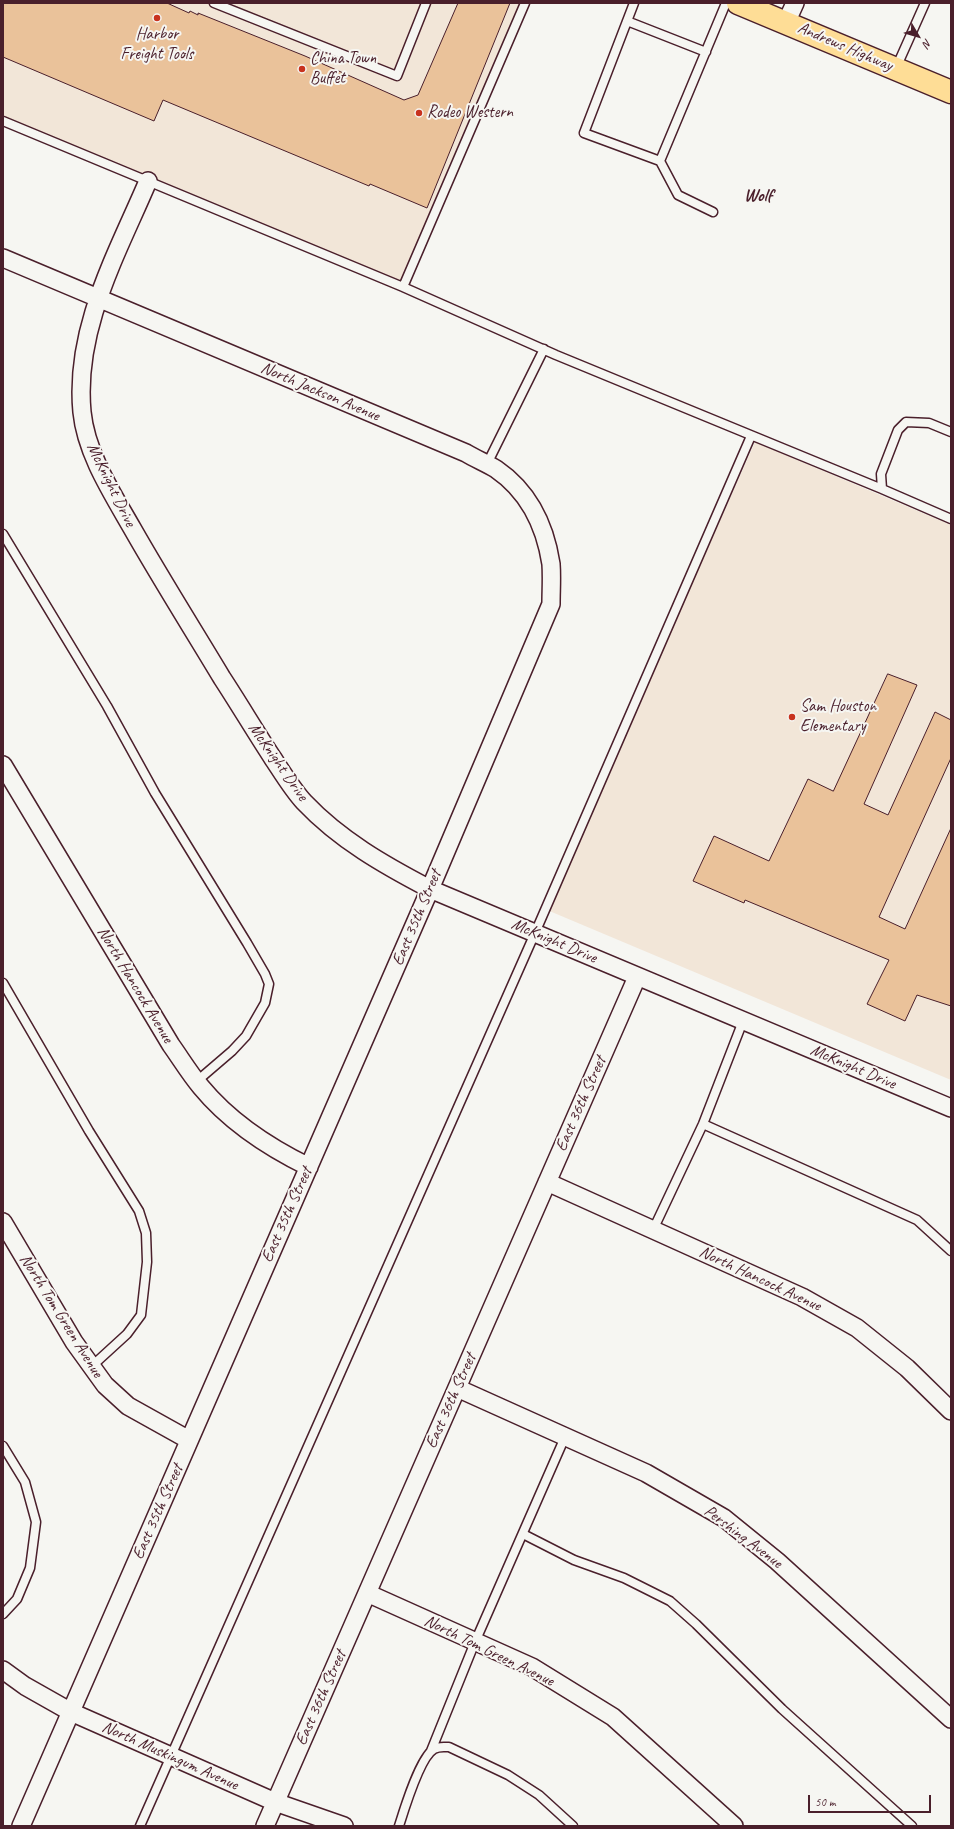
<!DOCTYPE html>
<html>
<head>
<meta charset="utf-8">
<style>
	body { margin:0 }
	#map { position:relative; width:954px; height:1829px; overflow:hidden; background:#f6f6f2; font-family:Caveat,sans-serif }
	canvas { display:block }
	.frame { position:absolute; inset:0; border:4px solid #4a1f2b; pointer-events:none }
	.north { position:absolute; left:898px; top:16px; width:40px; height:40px; -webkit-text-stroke:3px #f6f6f2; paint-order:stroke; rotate:128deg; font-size:11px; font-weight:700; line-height:16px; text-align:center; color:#4a1f2b }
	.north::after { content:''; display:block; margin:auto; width:14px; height:18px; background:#4a1f2b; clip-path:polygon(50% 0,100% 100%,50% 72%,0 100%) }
	.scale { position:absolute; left:808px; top:1795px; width:123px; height:18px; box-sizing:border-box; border:2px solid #4a1f2b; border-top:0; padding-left:5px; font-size:12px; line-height:14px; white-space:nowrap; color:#4a1f2b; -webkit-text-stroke:3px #f6f6f2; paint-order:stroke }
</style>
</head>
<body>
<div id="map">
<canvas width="954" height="1829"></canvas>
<div class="frame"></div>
<div class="north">N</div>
<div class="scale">50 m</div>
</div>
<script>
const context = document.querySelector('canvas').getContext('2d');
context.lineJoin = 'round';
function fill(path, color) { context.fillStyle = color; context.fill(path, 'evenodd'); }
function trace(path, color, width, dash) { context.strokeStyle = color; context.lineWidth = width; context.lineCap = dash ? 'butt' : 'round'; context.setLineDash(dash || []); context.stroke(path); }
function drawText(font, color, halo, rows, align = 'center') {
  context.font = font + ' Caveat,sans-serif'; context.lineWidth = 4; context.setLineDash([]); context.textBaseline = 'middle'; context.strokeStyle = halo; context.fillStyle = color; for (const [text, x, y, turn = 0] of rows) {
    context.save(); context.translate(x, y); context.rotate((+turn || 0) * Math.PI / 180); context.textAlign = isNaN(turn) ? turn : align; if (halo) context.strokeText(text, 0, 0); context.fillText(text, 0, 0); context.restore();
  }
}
fill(new Path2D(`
	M3 3H522L400 282 3 117Z
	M755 442 951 525V1080L547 910Z`), '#f2e6d8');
const building = new Path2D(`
	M3 3H167L189 13 190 11 198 15V13L305 56 404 100 418 95 458 3H510L427 208 370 184 369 186 163 100 154 121 3 57Z
	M888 674 917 685 864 804 888 815 935 712 951 720V758L879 917 905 929 951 828V1006L917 995 905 1021 867 1004 889 960 745 900 744 903 693 881 714 836 769 861 808 779 833 791Z`);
fill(building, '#eac29a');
trace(building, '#4a1f2b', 1);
const lane = new Path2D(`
	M214 3 397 76 426 3
	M634 3 584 133 660 161 726 3
	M627 21 706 52
	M896 68 925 3
	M3 121 403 287 525 3
	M660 161 678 195 713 212
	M403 287 556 355 882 489
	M951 432 929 423 906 422 898 430 881 474 882 489 951 519
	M487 464 544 349
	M3 534 107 706 155 793 247 943 265 974 269 984 265 1003 246 1036 232 1051 197 1081
	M3 983 89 1131 139 1211 146 1233 147 1262 141 1315 127 1334 92 1366
	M703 1124 917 1220 951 1251
	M653 1230 703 1124 743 1021
	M3 1446 25 1482 36 1522 30 1568 17 1599 3 1614
	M523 1534 574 1560 624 1578 670 1601 696 1624 782 1709 912 1826
	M431 1751 475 1642 565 1437
	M140 1826 535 933 751 436
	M399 1826C404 1810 420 1757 434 1749 439 1746 443 1747 449 1747L508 1775 539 1795 573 1826`);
const street = new Path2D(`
	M786 23 795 3
	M148 181C117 254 74 329 82 412 86 453 112 493 132 528 161 579 192 628 222 678 239 704 255 731 272 757 282 772 292 789 304 802 340 840 384 865 430 889L951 1108
	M3 258 466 453C476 459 486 463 496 469 528 491 545 525 551 564 552 577 551 591 551 604L430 889 21 1826
	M3 765 171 1045C181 1059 190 1074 201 1087 229 1121 270 1148 309 1167
	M547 1182 802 1297 857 1328 907 1368 951 1411
	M3 1222 74 1342 105 1385 128 1406 189 1440
	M457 1388 646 1473 724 1518 777 1561 951 1719
	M367 1593 532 1667 613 1717 734 1826
	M3 1670 25 1686 71 1712 275 1802 344 1826
	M265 1826 637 977`);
const primary = new Path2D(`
	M738 3 951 92`);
trace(lane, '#4a1f2b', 11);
trace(street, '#4a1f2b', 20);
trace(primary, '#4a1f2b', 25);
trace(lane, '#f6f6f2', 8);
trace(street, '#f6f6f2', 17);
trace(primary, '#fedd96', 22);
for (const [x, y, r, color] of [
	[157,18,4,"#c8321e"],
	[302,69,4,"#c8321e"],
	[419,113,4,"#c8321e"],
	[792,717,4,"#c8321e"]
]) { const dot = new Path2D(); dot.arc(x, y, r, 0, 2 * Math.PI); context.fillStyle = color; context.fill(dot); trace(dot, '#f6f6f2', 1.5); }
drawText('17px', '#4a1f2b', '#f6f6f2', [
	["Harbor",157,35,"center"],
	["Freight Tools",157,55,"center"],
	["China Town",310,59],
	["Buffet",310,79],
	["Rodeo Western",427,113],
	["Sam Houston",800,707],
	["Elementary",800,727]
], 'left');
drawText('17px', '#4a1f2b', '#f6f6f2', [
	["Andrews Highway",845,47,23],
	["North Jackson Avenue",320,392,23],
	["McKnight Drive",111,485,64],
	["McKnight Drive",278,762,55],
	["East 35th Street",417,918,-67],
	["McKnight Drive",554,941,23],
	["North Hancock Avenue",135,985,59],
	["McKnight Drive",853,1067,23],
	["East 36th Street",581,1104,-66],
	["East 35th Street",287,1215,-66],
	["North Hancock Avenue",760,1279,25],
	["North Tom Green Avenue",61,1316,58],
	["East 36th Street",451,1401,-66],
	["East 35th Street",158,1512,-66],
	["Pershing Avenue",743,1537,37],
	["North Tom Green Avenue",489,1651,26],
	["East 36th Street",321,1698,-66],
	["North Muskingum Avenue",170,1756,24]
]);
drawText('bold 18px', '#4a1f2b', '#f6f6f2', [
	["Wolf",758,196]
]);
</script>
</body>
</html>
